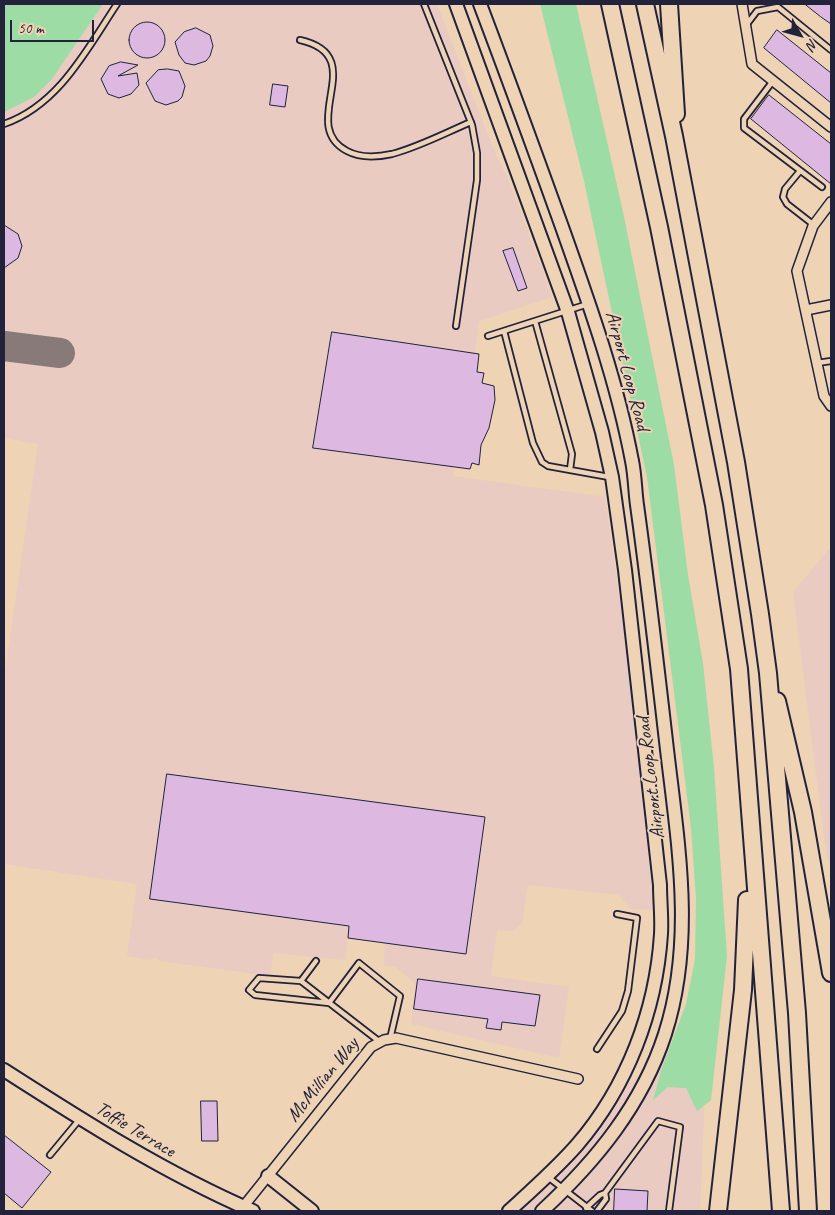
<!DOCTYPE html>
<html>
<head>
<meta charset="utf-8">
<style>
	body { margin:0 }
	#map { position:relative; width:835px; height:1215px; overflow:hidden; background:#eed3b5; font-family:Caveat,sans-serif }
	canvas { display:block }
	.frame { position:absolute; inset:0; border:5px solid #22223b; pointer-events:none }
	.north { position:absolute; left:775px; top:10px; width:50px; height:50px; -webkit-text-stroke:4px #eed3b5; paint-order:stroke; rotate:128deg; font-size:14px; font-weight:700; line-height:20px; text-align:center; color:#22223b }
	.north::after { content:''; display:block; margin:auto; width:18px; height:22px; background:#22223b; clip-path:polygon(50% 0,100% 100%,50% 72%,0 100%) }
	.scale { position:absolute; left:10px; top:20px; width:84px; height:22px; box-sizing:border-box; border:2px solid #22223b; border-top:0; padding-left:6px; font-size:15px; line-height:18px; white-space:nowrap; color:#22223b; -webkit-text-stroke:4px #eed3b5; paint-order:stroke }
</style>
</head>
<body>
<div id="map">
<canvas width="835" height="1215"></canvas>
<div class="frame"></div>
<div class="north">N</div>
<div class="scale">50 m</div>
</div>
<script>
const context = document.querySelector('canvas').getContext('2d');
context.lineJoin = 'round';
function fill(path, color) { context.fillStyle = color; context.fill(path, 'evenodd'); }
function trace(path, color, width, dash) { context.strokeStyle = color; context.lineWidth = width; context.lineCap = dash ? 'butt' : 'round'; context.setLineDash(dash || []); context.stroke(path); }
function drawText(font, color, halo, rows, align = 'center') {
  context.font = font + ' Caveat,sans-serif'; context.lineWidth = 4; context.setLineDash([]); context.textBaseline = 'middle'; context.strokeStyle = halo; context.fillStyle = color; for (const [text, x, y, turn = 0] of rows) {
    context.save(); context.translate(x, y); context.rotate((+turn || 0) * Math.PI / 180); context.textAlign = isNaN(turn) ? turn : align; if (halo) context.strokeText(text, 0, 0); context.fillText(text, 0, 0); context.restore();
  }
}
fill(new Path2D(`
	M4 4H437L491 143 512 188 552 297 479 321 475 353 479 354 477 371 484 373 482 386 490 385 494 387 493 412 489 428 484 439 482 438 479 465 472 463 454 466 453 476 605 497 626 643 654 910 630 909 619 895 528 885 522 923 513 931 497 930 491 976 569 987 559 1058 411 1024 415 983 395 967 384 965 385 943 348 938 345 960 273 953 270 976 160 961 155 958 150 960 127 956 137 884 4 864V679L38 444 4 438Z
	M831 547V874L824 837 793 592Z
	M708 1024 700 1211H520L608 1099Z`), '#e9cbc2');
fill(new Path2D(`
	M4 4H103L52 79 34 97 4 112Z
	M540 4H576L623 212 674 465 688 575 703 663 714 768 727 956 711 1100 697 1111 686 1088 668 1087 653 1100 662 1068 686 1004 695 959 696 898 691 828 647 477 584 181Z`), '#9ddca4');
trace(new Path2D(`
	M4 346 60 353`), '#887a78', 30);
const building = new Path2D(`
	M805 4H831V24L821 17Z
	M129 40a18 18 0 1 1 36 0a18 18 0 1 1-36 0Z
	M196 28 210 35 213 46 210 56 206 61 194 65 185 63 179 55 175 42 184 32Z
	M777 30 831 73V103L764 48Z
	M121 62 138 65 118 76 137 73 139 85 131 94 119 98 108 94 101 79 109 66Z
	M168 69 179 71 185 86 182 97 178 101 166 105 155 101 146 83 158 70Z
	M273 84 288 86 285 107 270 105Z
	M769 95 831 144V184L751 119Z
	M4 225 18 234 22 246 18 258 4 268Z
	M513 248 527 288 518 291 503 251Z
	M332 332 479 354 477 372 484 373 482 383 494 386 495 400 489 428 481 445 479 465 472 463 470 469 313 448Z
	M167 774 485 817 466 954 348 938 349 926 150 899Z
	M418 979 540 995 535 1026 502 1022 501 1030 486 1028 488 1019 414 1009Z
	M201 1101H217L218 1141H202Z
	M4 1135 51 1172 22 1208 4 1193Z
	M615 1189 648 1191 647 1211H614Z`);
fill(building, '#ddb8e1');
trace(building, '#22223b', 1);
const lane = new Path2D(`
	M424 4 472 125 477 153V180L456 326
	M747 24 757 11 778 7 831 50
	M300 40C372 56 296 124 347 151 360 158 378 157 392 154 419 147 445 133 471 122
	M773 81 744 119V128L822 187
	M4 124C59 105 87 49 117 4
	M800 171 785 189 783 197 787 204 814 225
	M535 321 572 454 570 470
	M504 331 533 443 542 462 548 466 609 477
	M488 336 588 304
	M817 363 831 361
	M316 961 301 981 380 1042
	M301 981 259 978 249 990 255 995 329 1003
	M329 1003 359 963 400 996 390 1039
	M597 1049 622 1011 628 991 637 918 617 914
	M50 1155 79 1120
	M548 1177 592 1211
	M586 1208 600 1195 605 1193 658 1121 680 1127 669 1211
	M597 1211 606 1199 605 1193`);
const street = new Path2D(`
	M742 4 752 64 831 127
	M831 202 813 226 797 271 824 396 831 406
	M806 310 831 305
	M243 1207 371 1047 384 1040 396 1038 578 1079`);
const secondary = new Path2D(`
	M456 4 568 312 602 432 612 477 625 570 660 885C660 901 662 918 661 934 656 1011 627 1087 577 1145 556 1169 532 1190 509 1211
	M480 4C508 78 535 152 562 227 589 303 617 381 632 461 635 475 635 491 637 505 648 584 657 663 666 741 677 839 696 938 665 1034 642 1105 596 1161 542 1211
	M4 1070C85 1122 165 1173 253 1211
	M268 1176 312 1211`);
const highway = new Path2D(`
	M610 4 659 227 714 505 739 669 781 1211
	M645 4 674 136 736 462 760 614 768 673 797 1013 808 1211
	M669 4 676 114
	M777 701 803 812 831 973
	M718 1211 743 990 747 900`);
trace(lane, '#22223b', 8);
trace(street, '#22223b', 12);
trace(secondary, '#22223b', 16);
trace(highway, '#22223b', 20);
trace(lane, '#eed3b5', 4.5);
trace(street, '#eed3b5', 9);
trace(secondary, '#eed3b5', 12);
trace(highway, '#eed3b5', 16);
drawText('20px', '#22223b', '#eed3b5', [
	["Airport Loop Road",627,371,75],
	["Airport Loop Road",651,778,-97],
	["McMillian Way",323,1080,-51],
	["Toffie Terrace",135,1130,31]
]);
</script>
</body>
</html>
